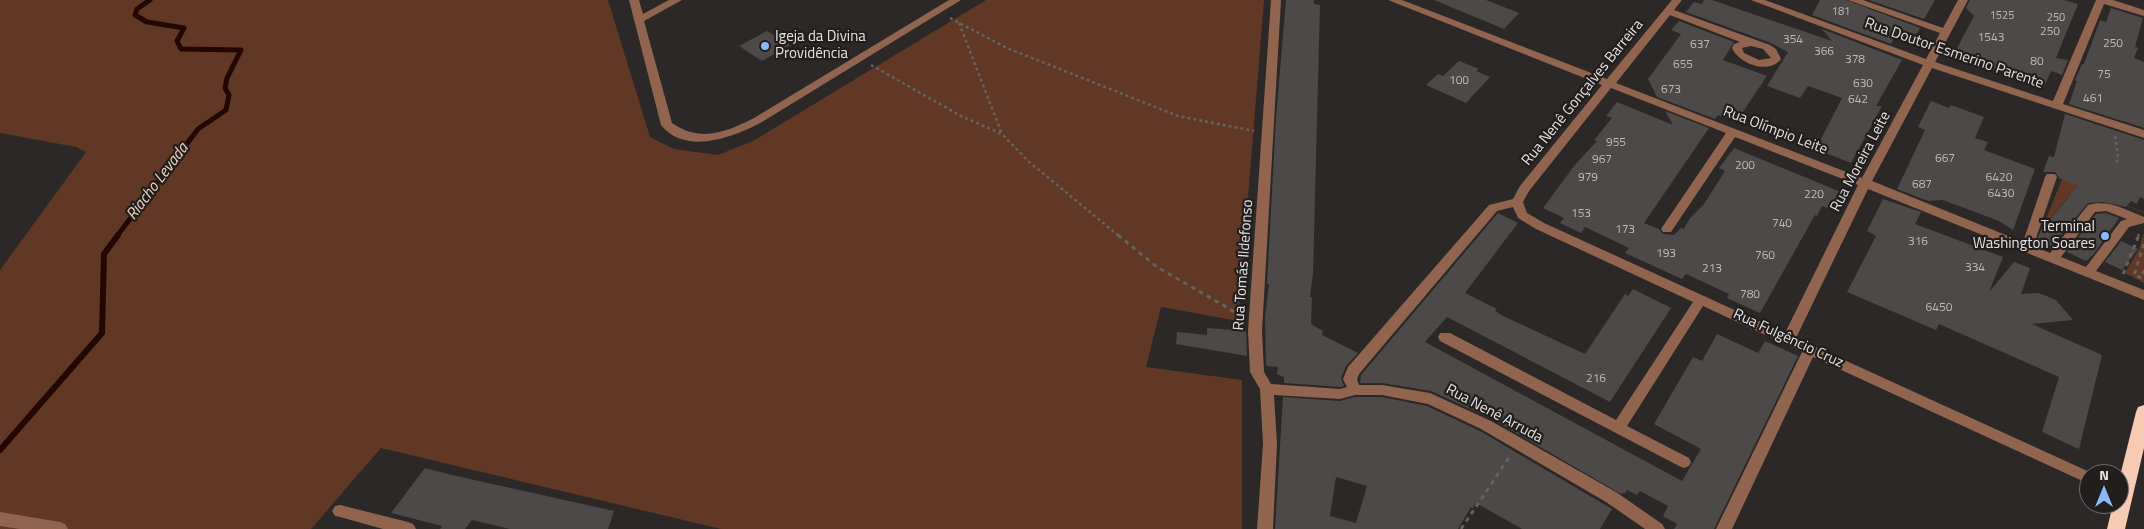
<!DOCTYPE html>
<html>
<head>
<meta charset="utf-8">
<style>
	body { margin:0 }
	#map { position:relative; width:2144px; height:529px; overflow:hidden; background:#2b2827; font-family:"Titillium Web",sans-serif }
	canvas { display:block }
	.north { position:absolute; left:2079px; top:464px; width:50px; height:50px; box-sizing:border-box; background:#211e1d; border:1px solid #6f6d6c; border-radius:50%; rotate:0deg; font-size:14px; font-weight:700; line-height:20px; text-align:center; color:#e5e3e2 }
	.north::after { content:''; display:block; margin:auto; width:18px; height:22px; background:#89bafc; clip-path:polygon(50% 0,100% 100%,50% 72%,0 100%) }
</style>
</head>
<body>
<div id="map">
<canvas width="2144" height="529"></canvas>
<div class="north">N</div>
</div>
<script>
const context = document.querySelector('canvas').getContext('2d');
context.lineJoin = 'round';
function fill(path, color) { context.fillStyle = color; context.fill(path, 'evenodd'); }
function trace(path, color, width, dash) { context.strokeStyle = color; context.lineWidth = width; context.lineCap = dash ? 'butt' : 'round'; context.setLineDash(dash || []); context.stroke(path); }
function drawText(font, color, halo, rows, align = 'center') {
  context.font = font + ' "Titillium Web",sans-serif'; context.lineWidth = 4.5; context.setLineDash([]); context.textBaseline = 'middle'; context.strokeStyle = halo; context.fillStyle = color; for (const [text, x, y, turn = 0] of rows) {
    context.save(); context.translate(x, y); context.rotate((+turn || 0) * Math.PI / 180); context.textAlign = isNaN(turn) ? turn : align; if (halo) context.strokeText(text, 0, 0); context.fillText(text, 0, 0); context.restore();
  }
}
fill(new Path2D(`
	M0 0H608L650 137 674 149 718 155 753 141 986 0H1264L1238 321 1161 307 1146 367 1242 380V529H721L381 448 311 529H0V270L86 152 76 147 0 133Z
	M2062 179 2144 212V213L2104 196 2079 202 2068 197 2042 229Z
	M2144 232V283L2125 273 2139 249Z`), '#603825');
trace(new Path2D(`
	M117 236 198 129 226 110 229 95 225 88 227 78 241 50 181 49 177 41 184 28 147 22 135 15 137 9 150 0`), '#230700', 5);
trace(new Path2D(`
	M0 450 102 333 104 254 118 235`), '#230700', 6);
fill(new Path2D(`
	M1286 0H1314V4L1320 5 1313 274 1310 297H1312L1311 324 1323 331 1322 335 1358 353 1346 366 1341 378 1344 386 1340 387 1284 383V377L1277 374 1278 367 1266 366 1265 317 1269 284H1267L1276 118Z
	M1434 0H1486L1519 13 1504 29Z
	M1704 0H1712L1832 41 1822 29 1902 60 1876 106H1882L1851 163 1816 149 1842 98 1808 86 1800 98 1767 86 1788 52 1771 43 1686 12 1694 2 1702 4Z
	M1820 0H1846L1920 28 1916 35 1899 29 1891 44 1812 15Z
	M1869 0H1935L1924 19Z
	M1970 0H2064L2078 4 2056 58 2068 60 2062 75 2051 71 2044 87 1957 57 1959 53 1955 52 1974 16 1966 8Z
	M2111 8 2143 18 2135 47 2138 48 2134 58 2144 62V128L2069 104 2077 81 2075 80 2082 64H2084L2100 20 2106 22Z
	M1679 21 1734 42 1723 60 1767 76 1736 122 1718 115 1715 119 1657 97 1648 79 1681 34 1671 30Z
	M767 31 790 45 762 61 739 46Z
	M1459 61 1479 69 1476 71 1490 77 1466 103 1426 85 1438 74 1443 76Z
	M1931 101 1949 108 1951 105 1984 117 1975 138 1988 142 1984 150 2035 169 2013 230 1999 221 1943 200 1928 201 1897 189 1925 130 1918 127Z
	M1617 102 1673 125 1665 111 1709 128 1644 223 1659 229 1663 234 1674 235 1682 227 1683 230 1690 218 1704 204 1725 171 1719 168 1734 148 1841 192 1832 210 1822 206 1817 216 1815 215 1760 313 1727 298 1729 294 1686 274 1682 279 1625 253 1629 248 1585 227 1581 233 1560 223 1564 218 1543 208 1574 166 1597 141 1594 140 1612 118 1606 116Z
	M2065 114 2144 140V199L2140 197 2137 204 2131 201 2126 207 2103 202 2088 203 2051 247 2037 240 2041 230 2078 186 2059 178 2055 172H2043L2049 156 2054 157Z
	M1883 199 1921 212 1915 224 2003 257 1989 292 2014 262 2030 268 2021 294 2039 293 2056 300 2073 320 2032 324 2102 355 2079 449 2042 432 2059 377 1939 324 1936 330 1847 292 1876 236 1867 231Z
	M1498 213 1518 223 1465 293 1497 309 1495 311 1503 316 1585 354 1625 294 1628 296 1633 289 1671 308 1610 402 1447 317 1425 342 1682 481 1701 449 1654 424 1693 357 1702 361 1717 334 1758 353 1765 341 1798 356 1714 529H1674L1677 524 1663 516 1668 506 1640 491 1637 495 1627 490 1625 493 1621 494 1492 419 1431 391 1382 383H1360L1361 375Z
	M2106 213 2119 218 2093 255 2086 261 2067 252 2096 214Z
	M2121 241 2138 249 2122 270 2105 262Z
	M1207 328 1246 331 1247 356 1176 344 1177 332 1207 335Z
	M1283 397 1340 401 1355 397H1382L1427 406 1480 431 1612 509 1600 529H1522L1476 503 1473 508 1471 507 1458 529H1275ZM1336 477 1367 486 1356 523 1330 516Z
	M425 468 452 475 614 511 608 529H510L472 520 465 529H440L442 526 391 513Z`), '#4c4948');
trace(new Path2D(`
	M950 18 1007 48 1178 116 1254 131
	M959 23 1002 134
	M871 65 961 116 1002 134 1028 161 1119 236
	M2115 136 2118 157 2116 165
	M2138 236 2139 234`), '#656362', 2.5, [3, 3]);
trace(new Path2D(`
	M1118 235 1157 267 1240 315
	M2144 244 2134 275 2142 278 2144 270
	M2123 274 2139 235
	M1461 529 1510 456`), '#656362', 3, [4.5, 4.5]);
fill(new Path2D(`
	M629 0H639L643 14 669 0H682L644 21 672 123C701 143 726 132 754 118L949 0H961L762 122C734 137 686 156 661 125Z
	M1271 0H1281L1262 331 1264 372 1271 384 1340 389 1347 387 1343 379 1348 367 1489 205 1513 199 1520 186 1602 85 1388 0H1402L1607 79 1672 0H1682L1674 10 1770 45 1776 49 1781 59C1769 75 1739 64 1732 48L1734 44 1740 42 1670 15 1616 83 1862 178 1923 65 1751 0H1765L1926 59 1940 33 1848 0H1863L1943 28 1958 0H1968L1935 62 2053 101 2096 0H2113L2144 10V16L2104 4 2063 104 2144 130V138L1932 68 1872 181 2023 242 2045 177 2047 174H2055L2057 177 2035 241 2031 245 2050 253 2088 205C2108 199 2126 210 2144 217V223L2129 227 2096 271 2144 290V300L1868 189 1796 338 2094 474H2089V484L1813 357 1732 529H1716L1802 352 1703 306 1627 426 1689 458 1691 462 1689 466 1684 468 1679 466 1440 341 1438 337 1440 333H1450L1616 420 1693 302 1536 229 1518 218 1513 207 1497 211 1359 374 1357 379 1359 385H1382L1430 393 1491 421 1616 492 1662 524 1665 529H1645L1606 502 1481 429 1428 404 1382 395H1355L1340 399 1274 395 1277 444 1273 529H1257L1263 444 1260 389 1250 372 1248 331ZM1751 46 1763 49 1771 58 1759 60 1744 53 1742 48ZM1611 88 1726 133 1663 226 1661 229 1663 232H1671L1735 137 1858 185 1785 333 1544 223 1527 213 1523 202 1529 191ZM2106 211 2127 219 2121 221 2086 267 2061 257 2095 212Z
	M340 505 408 522 413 524 416 529H383L340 517 335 516 332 511 335 506Z
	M0 512 60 522 65 524 68 529H20L0 526Z`), '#91644f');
fill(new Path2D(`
	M2144 405V448L2125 529H2107L2113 504H2119V480L2136 412 2138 407Z`), '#f7cab4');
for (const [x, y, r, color] of [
	[765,46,5,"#89bafc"],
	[2105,236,5,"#89bafc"]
]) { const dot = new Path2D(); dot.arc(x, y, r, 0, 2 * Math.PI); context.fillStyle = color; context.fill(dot); trace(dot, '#211e1d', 2); }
drawText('11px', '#bfbcbc', null, [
	["181",1841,12],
	["1525",2002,16],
	["250",2056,18]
]);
drawText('12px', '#bfbcbc', null, [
	["250",2050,32],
	["1543",1991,38],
	["354",1793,40],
	["250",2113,44],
	["637",1700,45],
	["366",1824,52],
	["378",1855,60],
	["80",2037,62],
	["655",1683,65],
	["75",2104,75],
	["100",1459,81],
	["630",1863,84],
	["673",1671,90],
	["461",2093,99],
	["642",1858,100],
	["955",1616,143],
	["667",1945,159],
	["967",1602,160],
	["200",1745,166],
	["979",1588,178],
	["6420",1999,178],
	["687",1922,185],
	["6430",2001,194],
	["220",1814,195],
	["153",1581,214],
	["740",1782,224],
	["173",1625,230],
	["316",1918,242],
	["193",1666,254],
	["760",1765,256],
	["334",1975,268],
	["213",1712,269],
	["780",1750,295],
	["6450",1939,308],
	["216",1596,379]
]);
drawText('15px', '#e5e3e2', '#211e1d', [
	["Igeja da Divina",775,37],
	["Providência",775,54],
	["Terminal",2095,227,"right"],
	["Washington Soares",2095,244,"right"]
], 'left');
drawText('15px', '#e5e3e2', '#211e1d', [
	["Rua Doutor Esmerino Parente",1954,54,19],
	["Rua Nenê Gonçalves Barreira",1583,93,-51],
	["Rua Olímpio Leite",1775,131,21],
	["Rua Moreira Leite",1861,162,-62],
	["Rua Tomás Ildefonso",1244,265,-86],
	["Rua Fulgêncio Cruz",1788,339,25],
	["Rua Nenê Arruda",1494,414,28]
]);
drawText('italic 16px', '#f6d1c0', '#211e1d', [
	["Riacho Levada",158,182,-53]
]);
</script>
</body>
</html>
